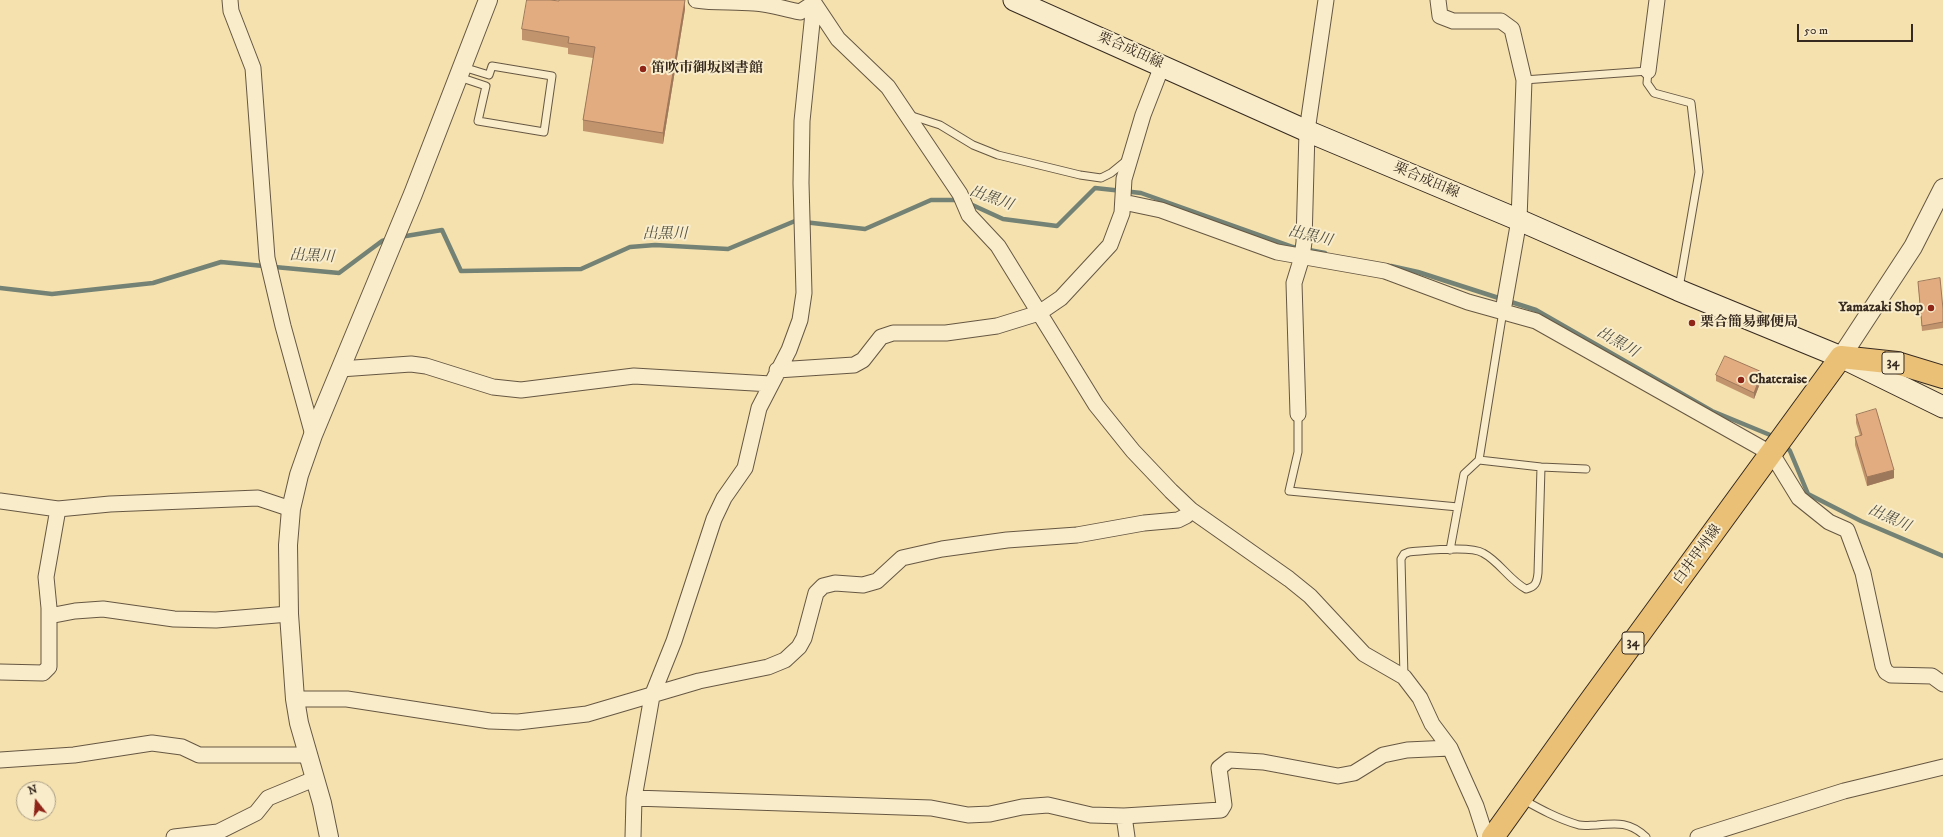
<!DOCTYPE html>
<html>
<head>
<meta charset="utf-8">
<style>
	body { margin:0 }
	#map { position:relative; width:1943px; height:837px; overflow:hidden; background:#f5e1ae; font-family:"IM FELL DW Pica",serif }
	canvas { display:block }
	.north { position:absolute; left:16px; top:781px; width:40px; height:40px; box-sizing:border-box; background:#f8ecca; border:1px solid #aa9e86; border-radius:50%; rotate:343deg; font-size:11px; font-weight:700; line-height:16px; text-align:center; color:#36291f }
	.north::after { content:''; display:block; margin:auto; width:14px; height:18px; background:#8f2418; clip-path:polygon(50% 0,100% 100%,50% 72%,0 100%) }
	.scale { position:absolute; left:1797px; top:24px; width:116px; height:18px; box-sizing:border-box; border:2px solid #36291f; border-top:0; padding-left:5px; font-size:12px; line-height:14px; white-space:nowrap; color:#36291f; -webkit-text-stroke:3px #f8ecca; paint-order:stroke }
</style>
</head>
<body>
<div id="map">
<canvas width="1943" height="837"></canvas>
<div class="north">N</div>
<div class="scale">50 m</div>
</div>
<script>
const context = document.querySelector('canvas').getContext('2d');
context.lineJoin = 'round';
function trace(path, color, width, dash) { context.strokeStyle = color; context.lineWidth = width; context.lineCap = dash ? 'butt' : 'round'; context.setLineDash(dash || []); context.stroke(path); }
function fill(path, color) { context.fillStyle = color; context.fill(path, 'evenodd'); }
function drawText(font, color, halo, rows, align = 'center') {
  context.font = font + ' "IM FELL DW Pica","Noto Serif JP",serif'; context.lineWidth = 4; context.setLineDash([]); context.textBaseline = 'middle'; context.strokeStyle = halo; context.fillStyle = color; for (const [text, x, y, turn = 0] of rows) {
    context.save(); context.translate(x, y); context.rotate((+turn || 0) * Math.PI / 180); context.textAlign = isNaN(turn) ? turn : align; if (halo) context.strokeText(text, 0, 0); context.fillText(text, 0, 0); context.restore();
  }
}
trace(new Path2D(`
	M968 203 1003 219 1057 226 1095 188 1141 193 1293 247 1325 253
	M400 237 442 230 461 271 581 269 630 247 655 245 728 249 795 221 865 229 931 200H959
	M1391 266 1418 272 1536 310 1712 411 1775 437
	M0 288 52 294 153 283 221 262 339 273 382 241 389 239
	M1784 444 1790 451 1808 494 1861 521 1943 556`), '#738275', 4.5);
const service = new Path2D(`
	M459 77 486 86 478 121 544 132 552 76 492 66 489 75 463 67
	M1524 80 1648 71 1647 83 1654 93 1691 103 1699 172 1679 288
	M909 115 940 125 973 145 998 155 1080 175 1101 178 1111 173 1127 160
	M1298 414V452L1289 491 1458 507
	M1479 460 1541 467 1586 469
	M1450 550 1464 474 1479 460 1503 311
	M1404 677 1401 559 1404 554 1409 552C1425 551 1470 545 1483 553 1500 562 1509 580 1526 589 1535 587 1537 583 1538 573L1541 467
	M1522 799C1540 809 1558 819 1579 825 1585 826 1591 825 1597 825 1618 823 1630 822 1646 837`);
const minor = new Path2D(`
	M230 0 231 11 253 68 267 258 283 326 313 435
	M696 0C715 3 735 1 754 3 770 4 784 9 800 12L814 3
	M812 0 838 39 888 87 960 194 969 215 998 246 1096 405 1133 451 1171 491 1191 510 1289 579 1310 596 1364 654 1404 677 1420 698 1432 724 1450 748 1476 806 1486 837
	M1438 0 1440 16 1453 21H1501L1512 29 1524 80 1519 220 1503 311
	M1648 71 1657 0
	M1123 202 1161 210 1277 252 1385 271 1468 302 1536 321 1772 454 1799 498 1829 522 1847 530 1863 573 1883 666 1886 672 1891 675 1932 676 1943 684
	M340 369 411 364 426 366 493 387 521 390 634 376 771 384
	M777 370 854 365 863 360 881 337 893 333H946L997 326 1039 313 1061 298 1110 245 1122 213 1124 179 1143 115 1162 66
	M1298 414 1294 283 1302 257 1304 242 1307 131 1326 0
	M0 501 58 509 110 504 258 498 291 509
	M49 616 75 611 103 609 174 619 216 620 289 614
	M0 672 43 673 49 667V608L46 577 58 509
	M295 699H347L490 721 518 722 587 714 699 681 768 667 785 660 799 647 804 638 816 593 823 586 835 583 863 585 877 581 902 558 942 549 1007 540 1077 535 1144 523 1178 520 1186 516 1191 510
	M0 760 74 755 152 743 182 747 199 755H308
	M634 798 931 808 968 815 990 814 1022 807 1048 805 1091 815 1124 816 1221 810 1224 805 1219 768 1229 760 1263 762 1338 776 1354 773 1383 755 1407 750 1450 748
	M1124 816 1127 837
	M174 837 218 832 256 813 268 798 314 779
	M633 837 634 798 652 696 674 641 714 519 724 498 745 468 759 408 789 350 800 320 804 293 801 183 802 121 814 3
	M1698 837 1844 791 1943 767`);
const tertiary = new Path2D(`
	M1841 357 1913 247 1943 188
	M329 837 322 803 299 723 295 699 289 614 288 545 291 509 299 475 313 435 413 194 488 0`);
const secondary = new Path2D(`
	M1014 0 1307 131 1519 220 1678 290 1841 357 1943 407`);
const primary = new Path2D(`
	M1493 837 1586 707 1841 357 1897 363 1943 377`);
trace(service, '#665743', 9);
trace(minor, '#665743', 17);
trace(tertiary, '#665743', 20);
trace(secondary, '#36291f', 23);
trace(primary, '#36291f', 24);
trace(service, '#f8ecca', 7);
trace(minor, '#f8ecca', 15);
trace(tertiary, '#f8ecca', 18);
trace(secondary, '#f8ecca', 21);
trace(primary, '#eac077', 22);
fill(new Path2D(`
	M559 1 685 9 663 144 583 131V120L593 58 568 54V48L522 40V29Z
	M1918 282 1943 309V328L1922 331Z
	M1716 375 1762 378 1754 399 1716 381Z
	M1856 415 1894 478 1867 486 1855 445V437L1860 436 1856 423Z`), '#c2946e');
fill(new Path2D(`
	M685 0V9L663 144V133Z
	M1762 372V378L1754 399V393Z
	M1894 470V478L1867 486V477Z`), '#9e785a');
const building = new Path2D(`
	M527 0H550L559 1V0H685L663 133 583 120 595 47 568 43 569 37 522 29Z
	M1940 278 1943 309V322L1922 326 1918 282Z
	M1725 356 1762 372 1754 393 1716 375Z
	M1876 409 1894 470 1867 477 1855 437 1862 435 1856 415Z`);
fill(building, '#e2ac80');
trace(building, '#9e785a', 1);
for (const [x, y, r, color] of [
	[643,69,4,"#8f2418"],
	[1931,308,4,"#8f2418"],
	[1692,323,4,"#8f2418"],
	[1741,380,4,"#8f2418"]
]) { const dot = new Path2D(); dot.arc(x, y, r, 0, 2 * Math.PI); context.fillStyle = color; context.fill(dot); trace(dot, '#f8ecca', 1.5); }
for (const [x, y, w] of [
	[1893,363,22],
	[1633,643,22]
]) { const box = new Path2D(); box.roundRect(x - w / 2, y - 11, w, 22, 3); context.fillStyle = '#f8ecca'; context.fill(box); trace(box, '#36291f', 1); }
drawText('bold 13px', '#36291f', null, [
	["34",1893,363],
	["34",1633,643]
]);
drawText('14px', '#36291f', '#f8ecca', [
	["栗合成田線",1130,51,24],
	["栗合成田線",1426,181,23],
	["白井甲州線",1698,555,-54]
]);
drawText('bold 14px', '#36291f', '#f8ecca', [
	["笛吹市御坂図書館",651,69],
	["Yamazaki Shop",1923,308,"right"],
	["栗合簡易郵便局",1700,323],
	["Chateraise",1749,380]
], 'left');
drawText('italic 15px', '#504e43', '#f8ecca', [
	["出黒川",991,199,20],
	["出黒川",665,235],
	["出黒川",1310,237,13],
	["出黒川",312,257,3],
	["出黒川",1617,343,30],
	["出黒川",1889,519,24]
]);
</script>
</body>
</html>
